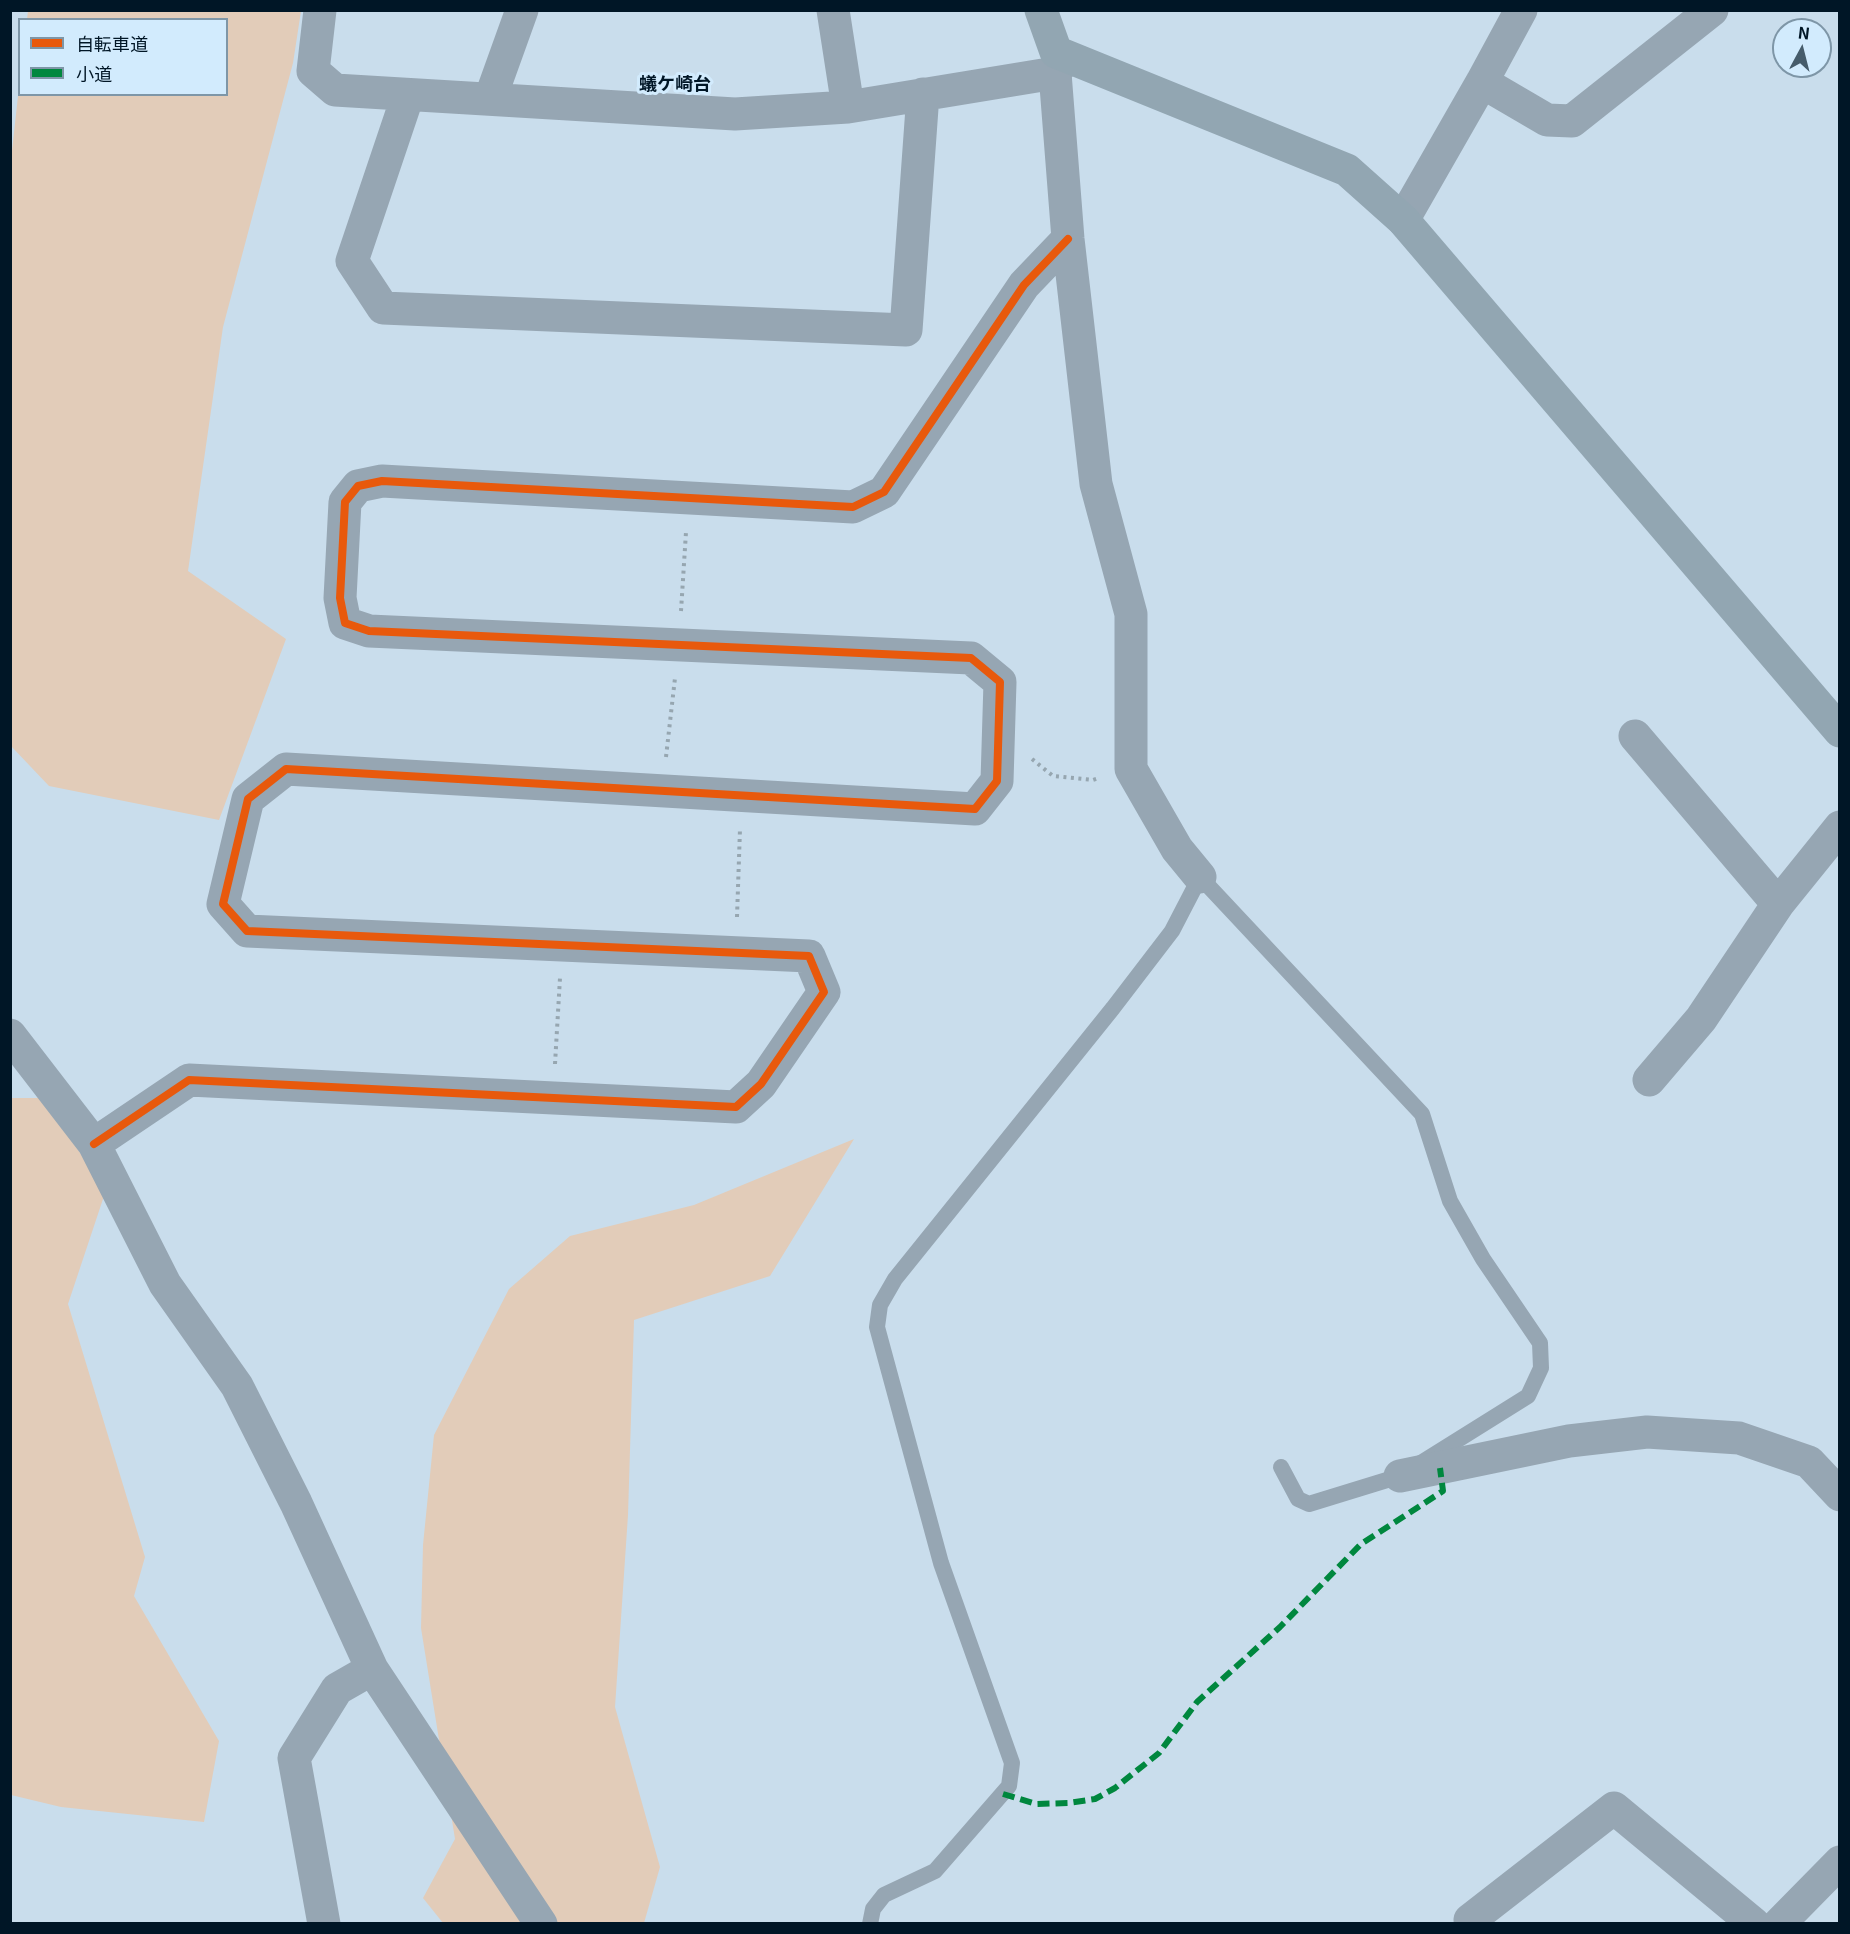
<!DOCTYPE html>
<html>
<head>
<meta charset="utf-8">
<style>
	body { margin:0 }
	#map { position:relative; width:1850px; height:1934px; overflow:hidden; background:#c9ddec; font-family:Georgia,"Noto Sans JP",serif }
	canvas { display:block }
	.frame { position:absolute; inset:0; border:12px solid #001626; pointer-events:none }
	.legend { position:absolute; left:18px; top:18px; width:210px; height:78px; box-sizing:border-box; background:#d2ebfd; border:2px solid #7e96a7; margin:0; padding:8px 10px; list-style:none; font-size:18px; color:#001626 }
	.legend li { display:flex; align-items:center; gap:12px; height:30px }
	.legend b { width:30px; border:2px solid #7e96a7 }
	.north { position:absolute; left:1772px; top:18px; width:60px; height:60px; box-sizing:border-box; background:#d2ebfd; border:2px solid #7e96a7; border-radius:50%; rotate:7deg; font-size:16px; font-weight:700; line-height:24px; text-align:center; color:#001626 }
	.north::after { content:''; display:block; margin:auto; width:21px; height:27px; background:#465c6b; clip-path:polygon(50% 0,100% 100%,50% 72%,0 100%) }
</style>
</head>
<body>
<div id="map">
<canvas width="1850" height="1934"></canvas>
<div class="frame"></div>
<ul class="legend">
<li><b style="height:8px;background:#e8590c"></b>自転車道</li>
<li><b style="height:8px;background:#00873e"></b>小道</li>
</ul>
<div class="north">N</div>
</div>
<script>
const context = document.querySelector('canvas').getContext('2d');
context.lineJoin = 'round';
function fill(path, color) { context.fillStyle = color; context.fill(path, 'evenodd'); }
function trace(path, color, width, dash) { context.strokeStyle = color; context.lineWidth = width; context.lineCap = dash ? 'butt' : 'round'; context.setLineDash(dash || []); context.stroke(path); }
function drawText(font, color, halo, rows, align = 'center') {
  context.font = font + ' Georgia,"Noto Sans JP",serif'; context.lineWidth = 6; context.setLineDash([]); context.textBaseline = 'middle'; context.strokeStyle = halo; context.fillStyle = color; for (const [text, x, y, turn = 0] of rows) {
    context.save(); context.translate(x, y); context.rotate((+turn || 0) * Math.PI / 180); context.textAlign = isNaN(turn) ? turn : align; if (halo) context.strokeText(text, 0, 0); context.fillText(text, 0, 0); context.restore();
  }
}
fill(new Path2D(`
	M28 11H301L293 63 223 327 188 571 286 639 219 820 49 786 11 746 10 169 19 87 20 94H226V20L27 19Z
	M11 1098H46L105 1193 68 1304 145 1557 134 1596 219 1741 204 1822 61 1807 11 1795Z
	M854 1139 770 1276 634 1320 628 1515 615 1707 660 1867 644 1923H443L423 1898 455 1839 421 1628 423 1545 434 1435 509 1289 570 1236 694 1205Z`), '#e2ccb9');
trace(new Path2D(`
	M681 611 686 532
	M666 757 675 678
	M1032 759 1053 776 1093 780 1099 778
	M737 917 740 829
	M555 1064 560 978`), '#96a6b0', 4, [3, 4.5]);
trace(new Path2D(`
	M870 1924 873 1909 884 1895 935 1871 1009 1786 1012 1763 941 1563 877 1327 880 1305 895 1279 1113 1008 1172 931 1200 877 1422 1114 1450 1201 1483 1259 1540 1343 1541 1368 1528 1396 1400 1476 1309 1504 1298 1499 1281 1467`), '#96a6b3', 16);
trace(new Path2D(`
	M320 10 313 71 335 90 735 114 848 107 1055 73
	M833 10 848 107
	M1066 57 1055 73 1068 239 1096 484 1131 614V769L1177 849 1200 877
	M1482 82 1547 120 1572 121 1712 10
	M408 95 352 261 383 308 906 330 923 94
	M490 99 522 10
	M1403 220 1482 82 1521 10
	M1635 736 1778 904
	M10 1035 94 1144 165 1284 237 1386 296 1503 372 1669 541 1924
	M1649 1080 1701 1019 1778 904 1840 827
	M94 1144 189 1080 736 1107 761 1084 824 992 809 956 247 931 223 904 248 799 286 769 975 809 997 781 1000 682 971 658 369 631 345 623 340 598 345 502 358 486 382 481 853 507 884 492 1024 285 1068 239
	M1400 1476 1569 1441 1647 1432 1739 1438 1809 1462 1840 1495
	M1470 1920 1614 1808 1754 1924
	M324 1924 294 1758 337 1689 372 1669
	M1779 1924 1840 1862`), '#96a6b3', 33);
trace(new Path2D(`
	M1041 10 1056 52 1347 170 1403 220 1840 731`), '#92a6b2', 33);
trace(new Path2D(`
	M1003 1794 1036 1804 1068 1803 1095 1799 1115 1788 1159 1753 1197 1702 1280 1627 1361 1544 1443 1491 1440 1468`), '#00873e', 6, [12, 6]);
trace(new Path2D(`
	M94 1144 189 1080 736 1107 761 1084 824 992 809 956 247 931 223 904 248 799 286 769 975 809 997 781 1000 682 971 658 369 631 345 623 340 598 345 502 358 486 382 481 853 507 884 492 1024 285 1068 239`), '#e8590c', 8);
drawText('bold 18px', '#001626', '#d2ebfd', [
	["蟻ケ崎台",675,83]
]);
</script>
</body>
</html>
